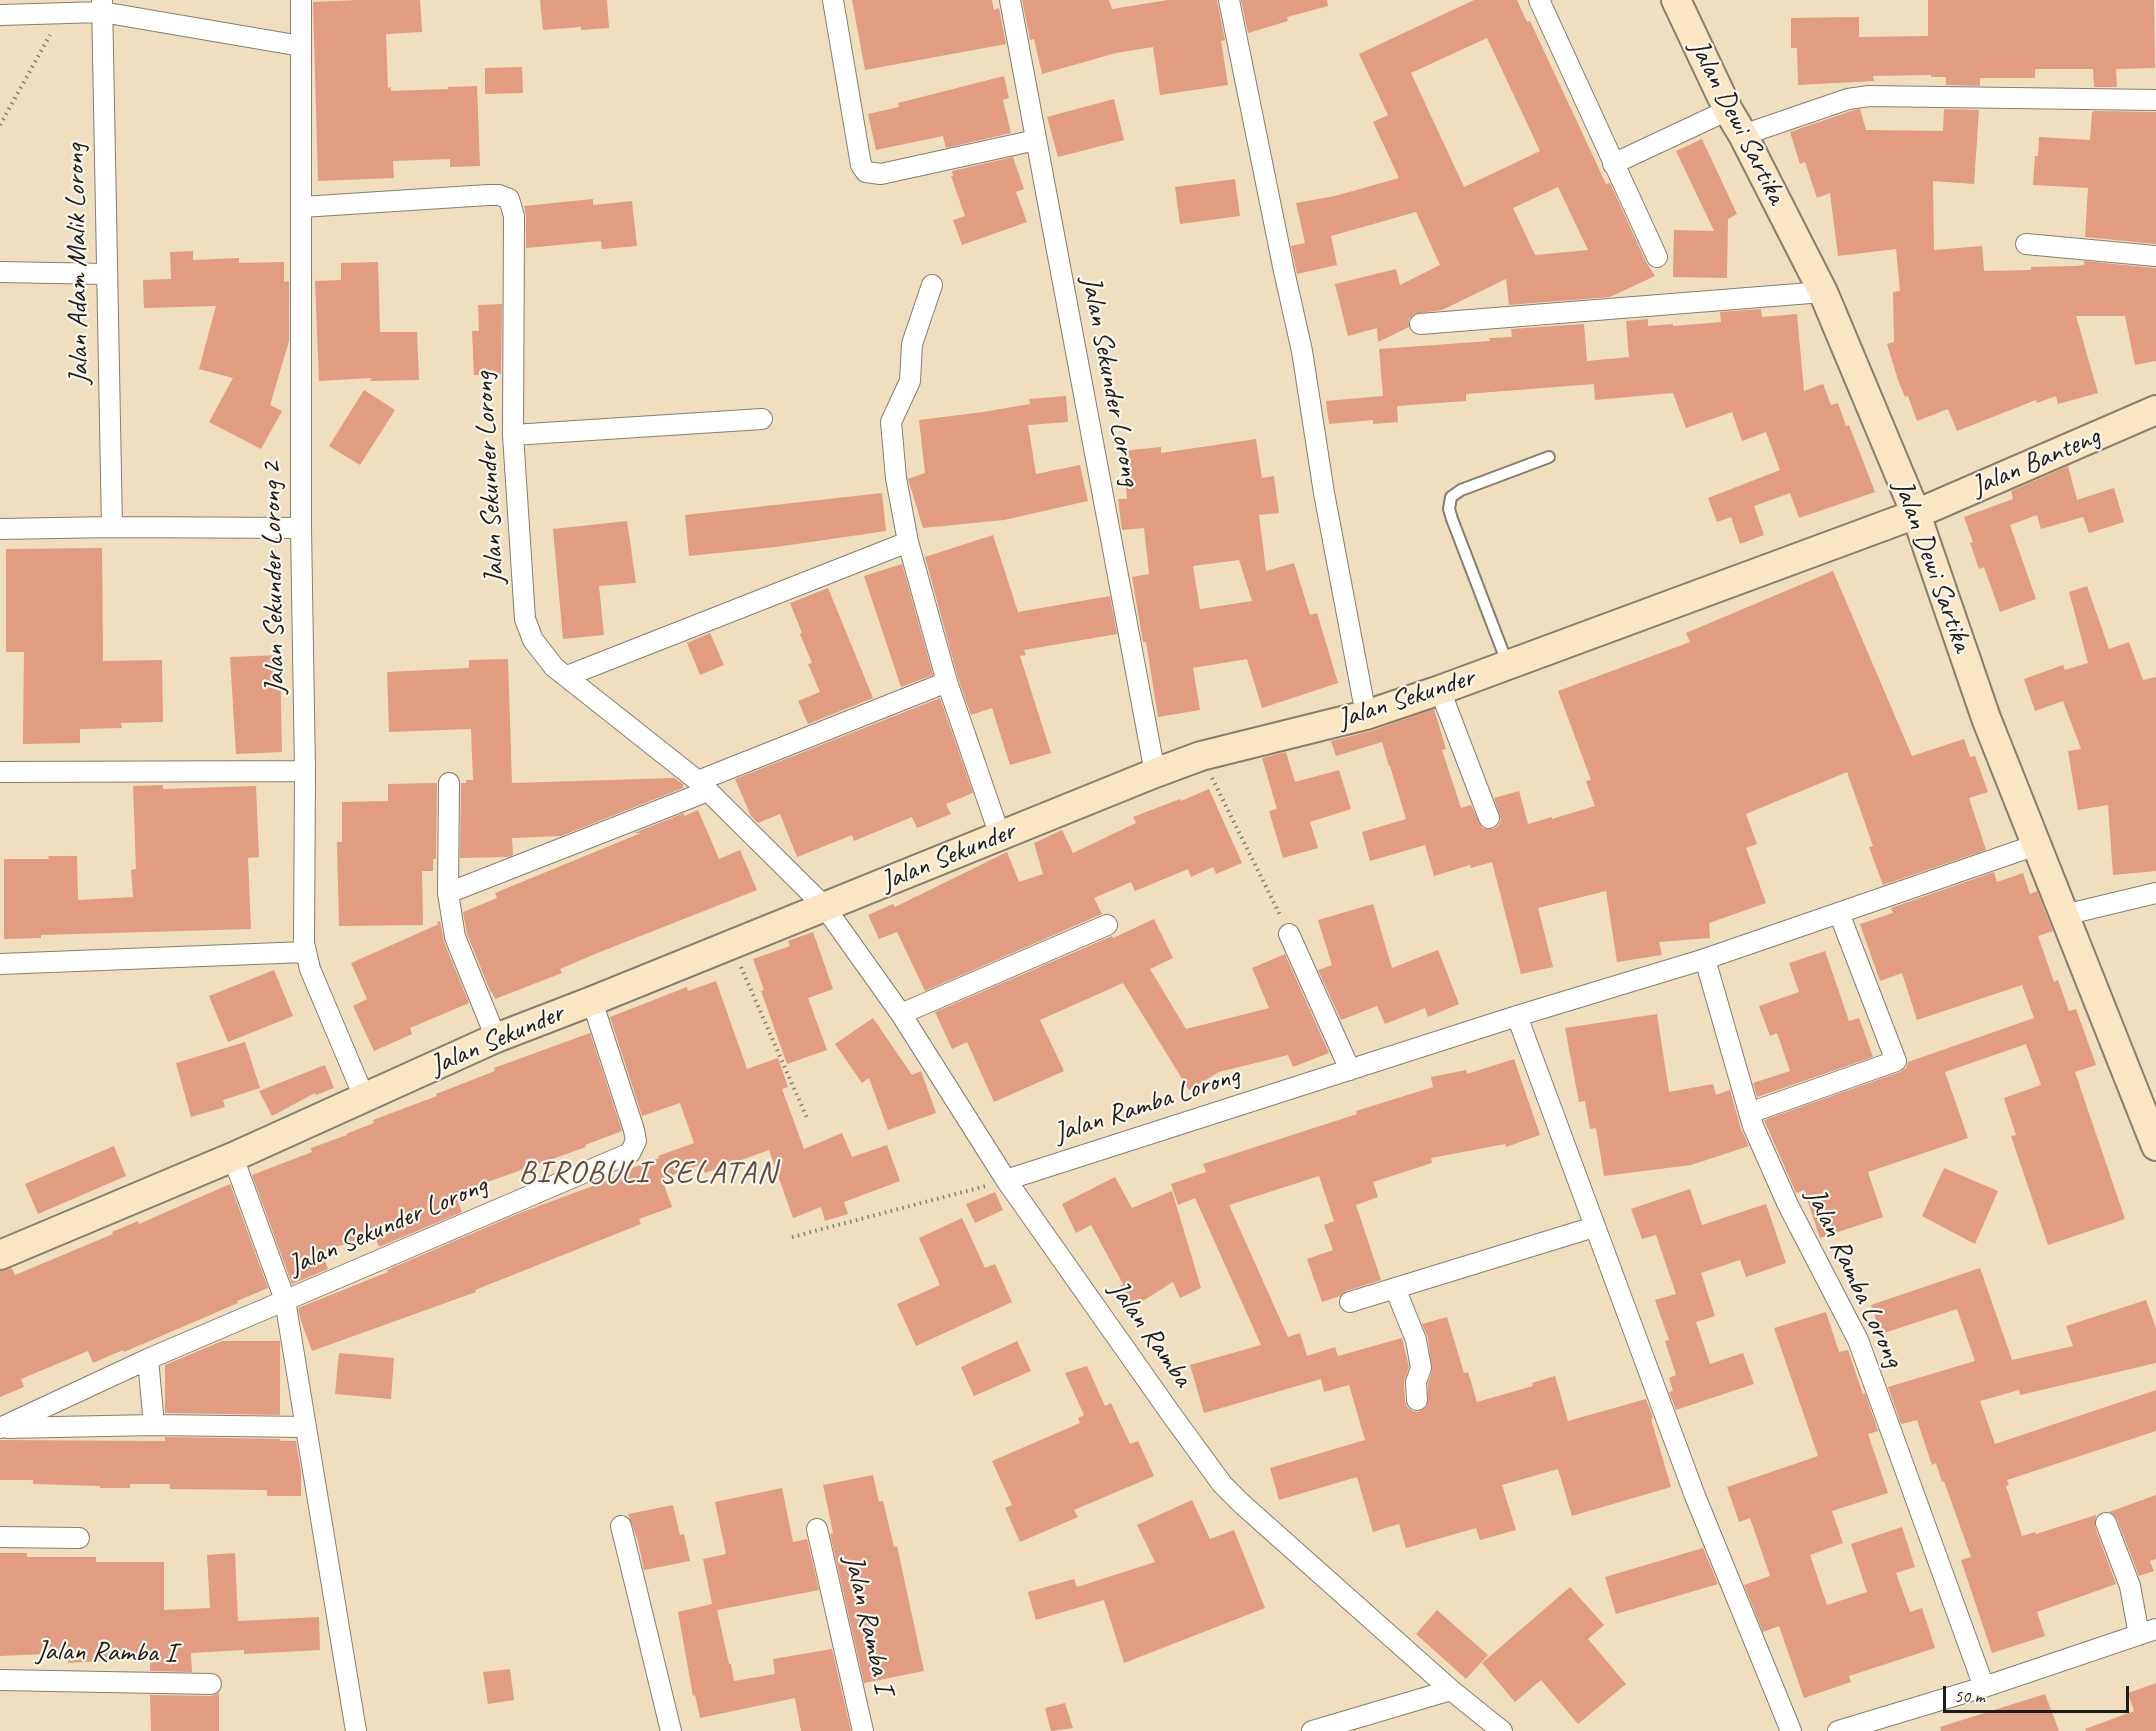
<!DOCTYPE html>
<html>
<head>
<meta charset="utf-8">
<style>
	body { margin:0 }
	#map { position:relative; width:2156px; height:1731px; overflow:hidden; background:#efdfbf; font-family:Caveat,sans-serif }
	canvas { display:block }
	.scale { position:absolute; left:1943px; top:1686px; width:186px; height:27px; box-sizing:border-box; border:3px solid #1c1c1c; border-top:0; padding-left:8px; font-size:18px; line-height:21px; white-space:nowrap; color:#1c1c1c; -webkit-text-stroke:4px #fbf7ec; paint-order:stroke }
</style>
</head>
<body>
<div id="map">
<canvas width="2156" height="1731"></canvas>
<div class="scale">50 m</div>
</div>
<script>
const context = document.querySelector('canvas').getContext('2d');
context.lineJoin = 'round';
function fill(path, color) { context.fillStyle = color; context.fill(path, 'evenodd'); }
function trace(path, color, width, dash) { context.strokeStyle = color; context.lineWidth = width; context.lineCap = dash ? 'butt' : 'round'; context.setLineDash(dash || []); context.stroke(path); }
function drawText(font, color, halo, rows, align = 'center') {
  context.font = font + ' Caveat,sans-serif'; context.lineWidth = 4.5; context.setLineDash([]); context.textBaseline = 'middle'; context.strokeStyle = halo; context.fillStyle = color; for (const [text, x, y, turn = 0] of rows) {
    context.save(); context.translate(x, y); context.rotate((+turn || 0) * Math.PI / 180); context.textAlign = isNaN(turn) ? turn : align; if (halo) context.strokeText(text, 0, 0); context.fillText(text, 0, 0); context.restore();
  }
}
fill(new Path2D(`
	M358 0H420L422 32 386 34 388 88 391 87V91L448 89V87L477 86 480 166 450 167V159L393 161 394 178 318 181 313 2Z
	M540 0H607L609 28 581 30V27L543 30Z
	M852 0H992L994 10 999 8 1006 44 865 70Z
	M1022 0H1109L1112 9 1168 0H1217L1225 40 1221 41 1228 85 1160 95 1153 47 1116 53 1042 74 1034 39 1030 40Z
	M1241 0H1327L1328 6 1287 17 1288 21 1248 33Z
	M1474 0H1517L1527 22 1530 21 1606 184 1610 183 1646 262 1655 276 1610 297 1509 305 1506 279 1442 310 1414 314 1409 319V327L1378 342 1377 328 1348 336 1335 284 1396 269 1400 285 1440 265 1416 212 1331 236 1337 265 1297 274 1291 246 1305 243 1296 203 1335 196 1399 178 1373 122 1388 115 1359 54ZM1487 38 1540 151 1464 187 1411 73ZM1558 187 1588 250 1535 255 1513 208Z
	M1928 0H2154L2155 68 2116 69 2117 87H2094L2093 69H2035V78H1980V86L1946 85V77H1931V75L1873 76 1874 81 1798 85 1797 48H1791V18L1859 17V37L1928 36Z
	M522 67 523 93 485 94V68Z
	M1004 76 1009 98 1003 100 1011 133 946 148 943 136 876 150 868 114 899 107 898 103Z
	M1114 99 1124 140 1058 157 1047 117Z
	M1860 109 1866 130 1943 131 1944 109 1979 110 1974 184 1933 181 1934 250 1982 246 1984 271 2031 270V267L2076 266 2084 265V261L2156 268V361L2135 365 2125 316H2076L2098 393 2058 404 2056 396 2037 403 2036 400 1957 431 1948 409 1917 421 1908 396 1905 397 1899 383 1887 344 1894 342 1893 292 1900 291 1896 249 1838 256 1830 193 1817 198 1805 162 1800 164 1790 132 1851 111Z
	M2094 111 2156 112V244L2085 237 2088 188 2033 185 2035 156H2038L2039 137 2090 140 2092 112Z
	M1702 139 1737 214 1728 219 1727 278 1673 277 1674 230 1714 231 1676 151Z
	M1013 157 1024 189 1016 192 1027 222 962 245 953 220 965 216 951 176H953L952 171Z
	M1235 179 1240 216 1180 224 1175 187Z
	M593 199V205L632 201 637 246 602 249 601 241 526 248V216L524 206Z
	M193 251V260L239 258V263L284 262V282L289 281V341L270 405 282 411 261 449 209 422 233 378 199 369 216 306 144 308 143 280 171 279 170 252Z
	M378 262 380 332H417L419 380 370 381 372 378 319 381 315 281 341 280V263Z
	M502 304 501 374 474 375 472 331H479L478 305Z
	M1761 309 1762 317 1797 314 1804 391 1823 384 1831 405 1838 403 1846 426 1849 425 1875 492 1799 518 1790 493 1754 506 1764 535 1740 544 1731 517 1717 522 1708 498 1780 470 1766 432 1742 441 1732 412 1686 428 1673 393 1595 400 1594 384 1466 394V401L1397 406 1398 422 1373 424V420L1329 424 1326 401 1383 396 1379 349 1490 341 1489 338 1512 337 1511 329 1584 324 1587 361 1629 357 1626 321 1648 319V326L1673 324V326L1721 322 1720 312Z
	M364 390 395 410 360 465 329 446Z
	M1066 396 1068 422 1028 425 1036 474 1080 465 1088 501 1004 520 923 528 908 479 925 473 919 420 983 412 1030 404 1029 399Z
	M1256 439 1262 478 1274 476 1279 513 1259 515 1266 571 1294 563 1310 615 1317 613 1338 683 1262 708 1247 659 1193 668 1200 710 1158 717 1146 642H1143L1132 577 1149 574 1144 528 1122 530 1118 499H1127L1122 451 1161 447V453ZM1239 560 1252 601 1200 609 1193 566Z
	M2068 466 2077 500 2114 488 2124 522 2089 533 2083 517 2041 529 2037 515 2010 525 2036 599 2000 612 1984 567 1979 569 1970 543 1973 542 1964 517 2013 499 2011 491Z
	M882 493 886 531 776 547 689 556 685 515Z
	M627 521 636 583 599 586 604 635 563 639 553 529Z
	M993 535 1018 612 1110 596 1117 634 1024 650 1026 655 1020 656 1051 753 1010 765 992 708 971 715 958 678 925 557Z
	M102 548 103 661 162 660 163 722 121 723 122 728 80 729V743L23 744 24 652H6V549Z
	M902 564 933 675 901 687 864 576Z
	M1833 571 1912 756 1964 739 1970 757 1975 756 1988 792 1969 798 1986 850 1883 885 1869 847 1873 846 1847 772 1746 814 1757 844 1746 848 1766 903 1709 923 1710 938 1659 942 1662 955 1617 962 1606 891 1538 908 1553 967 1521 974 1492 862 1471 868 1470 865 1434 876 1425 845 1370 861 1362 832 1406 819 1390 766H1389L1382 742 1336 756 1331 741 1371 731 1434 709 1446 749 1442 750 1461 808 1471 805 1482 828 1493 829 1498 826 1501 820 1494 798 1519 791 1528 824 1552 817V819L1595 806 1586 781 1591 780 1558 691 1690 642 1686 633Z
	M2087 586 2109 649 2129 642 2143 680 2156 677V871L2113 875 2108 805 2078 810 2068 751 2081 749 2063 701 2035 711 2024 679 2063 665 2065 670 2088 663 2069 592Z
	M828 588 873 698 808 724 798 701 820 692 808 664 812 663 800 634 802 633 790 603Z
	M710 633 724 665 700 675 687 643Z
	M280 655 282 752 236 754 230 657Z
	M508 659 512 783 674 778 683 784V788L561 836 512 838 513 855 508 857 460 858 461 783H466V780H473L471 729 389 732 387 672 469 668V660Z
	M940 698 973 793 946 804 951 814 917 828 912 817 854 841 852 835 797 857 780 814 758 823 751 816 735 779Z
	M1286 752 1295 782 1339 770 1351 809 1310 822 1318 848 1283 858 1269 811 1277 809 1262 758Z
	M437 783 436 859H433V871H422L423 925 339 926 337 842H342V802L388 801V784Z
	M163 785V789L256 786 259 857 248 858 251 929 41 935V938L4 939V859H49L48 856H77L78 900 133 897 131 870 136 869 133 786Z
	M1209 789 1242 863 1216 874 1213 867 1191 877 1188 869 1135 891 1131 882 1094 898 1102 914 925 991 897 932 879 939 868 915 893 904 895 907 1007 852 1019 882 1043 874 1034 843 1062 830 1073 853 1136 823 1133 817 1180 799 1181 801Z
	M698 810 719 859 740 850 757 890 595 954 560 969 562 973 495 999 492 992 491 993 467 934 463 912 497 898 495 893 641 833H634L684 813V816Z
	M1994 872 1997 882 2023 873 2030 894 2037 891 2053 931 2038 936 2054 982 2058 980 2069 1011 2076 1009 2096 1065 2075 1072 2125 1219 2048 1245 2011 1136 2016 1135 2004 1098 2041 1085 2026 1044 1945 1072 1968 1138 1868 1172 1883 1217 1820 1238 1804 1190 1796 1193 1764 1120 1900 1072 1906 1068 1908 1062 2034 1018 2022 985 1917 1020 1902 973 1880 981 1860 924 1893 913 1891 908Z
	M1373 904 1392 968 1438 950 1459 1004 1428 1017 1425 1008 1385 1024 1377 1006 1341 1020 1318 970 1332 965 1318 920Z
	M1154 919 1173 958 1150 969 1186 1029 1269 1008 1252 968 1285 954 1329 1053 1293 1067 1288 1055 1219 1072 1189 1090 1123 983 1040 1020 1064 1071 994 1102 967 1042 952 1049 935 1012 1112 936 1113 938Z
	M440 921 444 942 469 1003 410 1028 412 1034 374 1051 353 1006 367 999 351 963 439 924 436 923Z
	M813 932 833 989 808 998 827 1050 787 1064 761 991 764 990 753 959 790 946 788 941Z
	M1825 951 1849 1021 1859 1018 1873 1057 1757 1097 1753 1083 1790 1071 1777 1033 1770 1036 1759 1006 1799 992 1789 963Z
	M274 970 293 1016 228 1042 209 996Z
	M716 981 747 1069 778 1058 788 1087 782 1089 804 1149 842 1133 852 1157 887 1145 900 1181 844 1202 848 1214 825 1221 821 1207 793 1218 769 1150 705 1173 702 1164 662 1179 672 1207 639 1219 641 1224 475 1290 476 1292 312 1351 301 1321 298 1308 388 1272 387 1270 520 1213 609 1180 608 1179 624 1173V1171L659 1158 658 1156 694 1143 680 1103 642 1116 610 1017 687 987 688 991Z
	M1657 1014 1669 1092 1713 1084 1716 1095 1730 1090 1741 1129 1749 1146 1691 1165 1604 1176 1596 1128 1590 1129 1585 1101 1579 1102 1565 1028Z
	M873 1018 912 1075 921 1071 936 1113 888 1130 869 1078 862 1083 835 1044Z
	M590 1033 622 1131 585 1145 586 1147 465 1190 466 1193 456 1197 462 1212 379 1247 374 1234 322 1252 328 1269 292 1284 252 1175 312 1152 311 1148 347 1135 346 1134 374 1123 373 1120 437 1096 436 1094 495 1071 494 1068Z
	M245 1042 260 1088 223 1100 225 1107 191 1117 176 1063Z
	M1514 1059 1540 1135 1506 1147 1505 1144 1431 1158 1432 1163 1373 1182 1378 1197 1356 1205 1381 1280 1346 1291 1340 1296 1322 1302 1307 1259 1333 1250 1324 1225 1334 1221 1319 1176 1229 1205 1288 1337 1300 1333 1307 1356 1335 1347 1338 1356 1402 1338 1409 1367 1404 1382 1405 1401 1407 1407 1412 1411 1418 1412 1427 1406 1428 1384 1432 1371 1428 1338 1422 1324 1447 1317 1464 1373 1468 1372 1477 1402 1533 1386 1532 1383 1555 1376 1568 1421 1646 1399 1653 1418 1651 1419 1671 1487 1572 1516 1558 1469 1502 1485 1516 1530 1480 1540 1476 1528 1406 1548 1399 1524 1373 1532 1357 1477 1279 1500 1270 1468 1365 1440 1349 1385 1324 1392 1321 1379 1204 1413 1190 1365 1261 1345 1195 1198 1178 1205 1171 1184 1206 1172 1203 1164 1357 1114 1356 1111 1433 1087 1431 1077 1466 1070 1467 1074Z
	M325 1065 334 1088 316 1095 315 1093 272 1116 259 1091Z
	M114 1146 126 1176 38 1214 25 1184Z
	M1944 1168 1998 1191 1975 1244 1922 1216Z
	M1115 1177 1132 1208 1172 1191 1201 1288 1180 1298 1173 1282 1133 1307 1120 1286 1123 1284 1091 1225 1076 1233 1062 1204Z
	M230 1184 268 1288 237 1301 238 1303 124 1352 123 1350 93 1363 88 1351 21 1379 24 1387 0 1397V1271L12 1268 15 1275 113 1234 112 1232 138 1221 139 1224Z
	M1690 1189 1702 1225 1766 1204 1786 1263 1746 1277 1740 1260 1701 1273 1715 1316 1696 1322 1710 1364 1743 1353 1754 1384 1676 1410 1669 1392 1673 1391 1669 1378 1676 1375 1665 1341 1669 1340 1655 1300 1676 1294 1656 1235 1642 1239 1631 1209Z
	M995 1192 1003 1210 975 1223 966 1204Z
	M962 1218 985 1268 995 1264 1012 1302 916 1346 897 1304 940 1285 919 1238Z
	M1980 1268 2012 1360 2073 1346 2066 1326 2146 1300 2156 1328V1363L2020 1395 2019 1390 1980 1401 1995 1444 2156 1390V1431L2007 1480 2009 1485 2006 1486 2022 1536 2035 1532 2036 1534 2096 1515 2095 1527 2116 1584 2037 1612 2045 1636 1992 1653 1961 1560 1971 1557 1944 1481 1942 1482 1936 1463 1932 1465 1917 1420 1901 1424 1888 1387 1975 1361 1957 1309 1881 1334 1871 1305Z
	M1826 1312 1839 1352 1848 1350 1863 1394 1865 1393 1878 1431 1868 1434 1888 1493 1832 1511 1843 1543 1810 1555 1827 1605 1867 1592 1851 1544 1902 1527 1915 1567 1896 1573 1910 1612 1922 1608 1935 1648 1849 1676 1851 1682 1804 1698 1779 1626 1763 1632 1744 1585 1770 1576 1750 1518 1739 1522 1727 1487 1818 1456 1774 1328Z
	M222 1341H280V1415L165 1413V1365Z
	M1017 1341 1031 1371 974 1396 961 1367Z
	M339 1353 394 1358 391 1399 335 1394Z
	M1087 1366 1105 1406 1111 1403 1130 1444 1138 1441 1154 1476 1074 1510 1078 1517 1020 1542 1005 1508 1012 1505 992 1461 1080 1423 1078 1418 1084 1415 1065 1373Z
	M165 1437 280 1439V1441H296L301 1471V1496H267V1490L170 1489V1484H130V1488H100V1486L33 1484V1480H0V1440L165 1441Z
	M873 1475 879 1502 883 1501 894 1547 897 1546 924 1671 864 1683 830 1534 833 1533 823 1485Z
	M782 1488 793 1542 807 1539 819 1590 717 1610 729 1664H731L734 1681 775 1674 773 1659 832 1649 851 1731H801L795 1698 700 1718 695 1695 693 1696 678 1612 712 1604 703 1559 726 1554 715 1502Z
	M2156 1495V1559L2150 1561 2154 1571 2139 1576 2117 1519 2109 1512Z
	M1192 1500 1210 1539 1234 1530 1265 1608 1124 1663 1104 1600 1036 1620 1028 1592 1074 1579 1077 1587 1155 1562 1137 1525Z
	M673 1505 680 1535 684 1534 690 1561 644 1570 638 1541 628 1514Z
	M1703 1548 1718 1584 1616 1614 1605 1577Z
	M0 1553H27V1557H96V1562H164V1610L210 1608 207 1555 235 1553 238 1621 319 1617 320 1650 244 1654V1650L191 1653 192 1672 150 1671V1658L68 1663V1655L46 1656V1654L0 1656Z
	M1570 1587 1604 1625 1588 1639 1626 1684 1578 1724 1541 1680 1515 1702 1482 1663Z
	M1437 1610 1488 1655 1466 1679 1416 1634Z
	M510 1669 514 1700 488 1704 483 1672Z
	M2156 1683V1731H2086L2085 1729 2134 1711 2128 1693Z
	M219 1693V1731H151L150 1695 211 1696Z
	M2045 1694 2059 1731H1941L1940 1727Z
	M1065 1703 1073 1728 1051 1731 1045 1708Z`), '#e19c82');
const lane = new Path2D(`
	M1508 665 1452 519 1449 509 1451 497 1461 490 1549 457`);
const street = new Path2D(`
	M102 0 112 527
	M301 0V528L305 771 304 943 310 969 364 1097
	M833 0 861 165 866 172 881 174 1036 140
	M1010 0 1155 773
	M1229 0 1284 271 1302 351 1324 493 1366 715
	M1539 0 1657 257
	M0 15 102 12 301 46
	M1743 135 1848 99 1869 96 2156 100
	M1613 164 1728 110
	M302 207 488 195H499L509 199 514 216 513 435 525 619 533 640 554 667 698 781 824 906 901 1014 1006 1180 1171 1414 1222 1484 1242 1504 1451 1690 1502 1731
	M2026 244 2156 256
	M0 272 107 274
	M932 285 912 344 910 381 891 422 896 478 908 542 947 682 1000 836
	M1420 324 1823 292
	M513 435 762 419
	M0 529 112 527 301 528
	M567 676 908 542
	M1440 690 1489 818
	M0 772 305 771
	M698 781 947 682
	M448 893 449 783
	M2064 915 2156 893
	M1289 934 1350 1070
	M1705 959 1753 1126 1788 1205 1858 1340 1984 1687
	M0 964 305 952
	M901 1014 1107 925
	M1517 1016 1695 1496 1791 1731
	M496 1038 455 937 448 893 708 791
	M1749 1113 1896 1061 1839 913
	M233 1157 285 1300 356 1731
	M1006 1180 1517 1016 1705 959 2036 845
	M1395 1288 1416 1340 1421 1368 1416 1382 1417 1400
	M1350 1302 1594 1227
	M148 1359 154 1425
	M0 1428 148 1359 630 1153 636 1141 634 1130 592 1001
	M7 1428 154 1425 305 1427
	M2106 1523 2130 1586 2139 1635
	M621 1526 671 1731
	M817 1529 863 1731
	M0 1537 79 1538
	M0 1680 211 1684
	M1312 1731 1451 1690
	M1838 1731 1984 1687 2156 1629`);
const secondary = new Path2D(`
	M1676 0 1728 110 1743 135 1823 292 1916 514 1986 718 2156 1146
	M0 1255 233 1157 496 1038 592 1001 1155 773 1201 756 1366 715 1440 690 1916 514 2156 410`);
trace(lane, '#867e6e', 14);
trace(street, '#867e6e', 22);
trace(secondary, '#867e6e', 32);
trace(new Path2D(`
	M0 125 50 35
	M1212 778 1281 917
	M741 967 807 1118
	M792 1237 986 1186`), '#867e6e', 4, [1.5, 4.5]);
trace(lane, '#fff', 10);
trace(street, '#fff', 20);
trace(secondary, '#fbe6c4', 28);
drawText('28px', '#1c1c1c', '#fbf7ec', [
	["Jalan Dewi Sartika",1737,122,63],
	["Jalan Adam Malik Lorong",78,264,-91],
	["Jalan Sekunder Lorong",1110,381,79],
	["Jalan Banteng",2036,462,-23],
	["Jalan Sekunder Lorong",490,478,-93],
	["Jalan Dewi Sartika",1932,566,70],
	["Jalan Sekunder Lorong 2",274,578,-91],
	["Jalan Sekunder",1406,699,-18],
	["Jalan Sekunder",948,857,-22],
	["Jalan Sekunder",497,1040,-23],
	["Jalan Ramba Lorong",1147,1105,-18],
	["Jalan Sekunder Lorong",388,1226,-23],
	["Jalan Ramba Lorong",1854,1278,65],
	["Jalan Ramba",1150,1334,55],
	["Jalan Ramba I",868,1624,77],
	["Jalan Ramba I",106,1653,1]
]);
context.letterSpacing = '1.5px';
drawText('32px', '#614940', '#fbf7ec', [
	["BIROBULI SELATAN",648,1174]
]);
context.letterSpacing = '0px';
</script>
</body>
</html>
